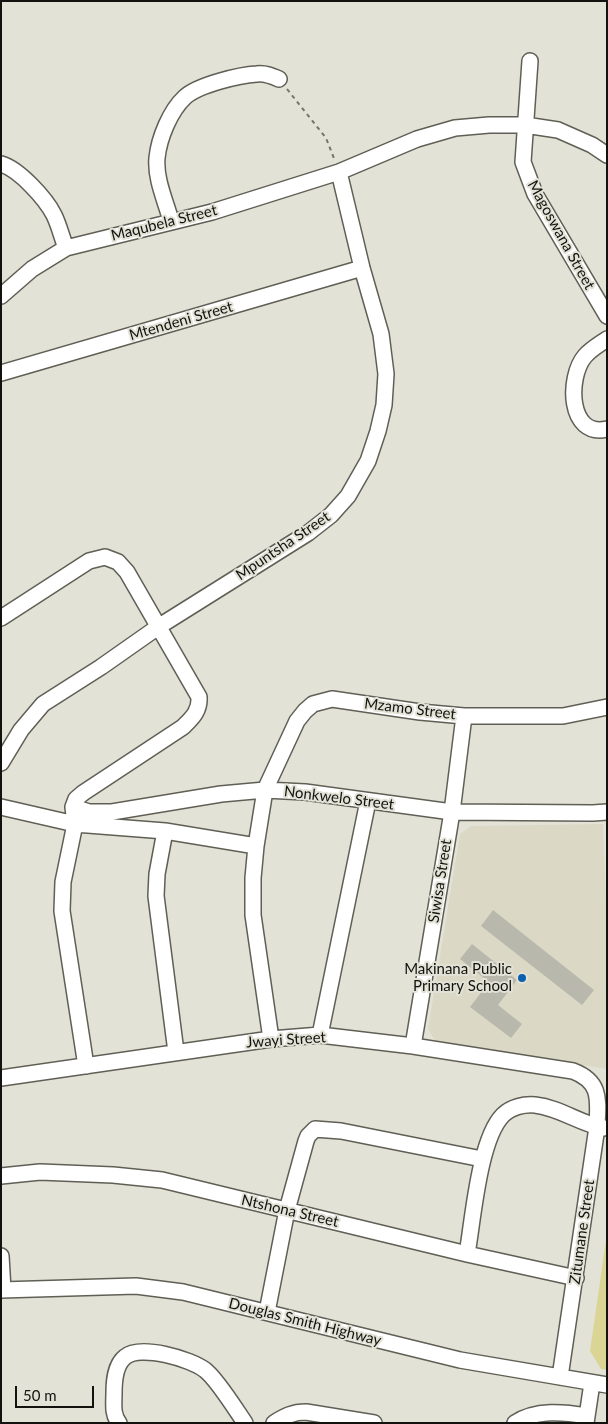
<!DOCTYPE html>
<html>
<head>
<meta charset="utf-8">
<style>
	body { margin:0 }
	#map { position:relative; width:608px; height:1424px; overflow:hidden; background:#e3e2d7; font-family:Lato,sans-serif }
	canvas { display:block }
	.frame { position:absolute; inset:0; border:2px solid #12120e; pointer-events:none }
	.scale { position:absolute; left:15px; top:1386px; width:79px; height:22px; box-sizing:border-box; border:2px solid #12120e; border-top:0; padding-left:6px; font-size:15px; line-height:18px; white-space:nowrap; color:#12120e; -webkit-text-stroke:4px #e3e2d7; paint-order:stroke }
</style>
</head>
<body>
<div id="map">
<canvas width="608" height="1424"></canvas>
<div class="frame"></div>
<div class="scale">50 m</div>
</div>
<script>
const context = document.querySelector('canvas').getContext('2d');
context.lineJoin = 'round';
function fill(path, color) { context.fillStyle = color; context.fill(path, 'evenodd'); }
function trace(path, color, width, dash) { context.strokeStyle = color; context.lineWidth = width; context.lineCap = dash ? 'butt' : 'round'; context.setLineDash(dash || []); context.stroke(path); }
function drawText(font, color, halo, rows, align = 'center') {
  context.font = font + ' Lato,sans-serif'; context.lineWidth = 4; context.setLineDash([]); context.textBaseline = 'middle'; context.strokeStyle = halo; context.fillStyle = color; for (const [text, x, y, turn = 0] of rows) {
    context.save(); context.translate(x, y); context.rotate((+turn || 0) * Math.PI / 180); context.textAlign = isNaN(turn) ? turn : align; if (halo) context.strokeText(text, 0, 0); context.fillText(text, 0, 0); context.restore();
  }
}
fill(new Path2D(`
	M603 824 607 926V1069L435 1041 428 1029 460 834 471 826Z`), '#dbd9c6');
fill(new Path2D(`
	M607 1233V1370L601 1369 590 1351Z`), '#dbd595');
fill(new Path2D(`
	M493 910 594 990 582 1005 481 926Z
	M472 944 517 980 498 1005 522 1024 511 1038 470 1007 489 982 460 959Z`), '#b9b8ad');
const minor = new Path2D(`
	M530 61 523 162 535 194 607 316
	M1 164C19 169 46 199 54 215 59 225 62 238 66 248
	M171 221C166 202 155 179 157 158 159 138 170 111 185 97 198 85 239 75 257 74 265 73 272 76 279 79
	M1 296 32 269 66 248 212 212 339 172 417 139 455 128 489 125H525L558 130 592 145 607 155
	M607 339C600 344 591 349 585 356 567 377 568 438 607 429
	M1 373 362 268
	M1 618 89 561 105 557 118 562 127 572 199 697C200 711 192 718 183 727L83 793 76 799 73 807 75 824 63 882 62 911 86 1066
	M1 763 21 730 43 704 101 667 158 627 308 533 331 515 348 496 368 461 378 431 384 405 386 374 381 334 362 268 339 172
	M1 807 75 824 165 831 256 846
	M73 807 89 812H112L221 794 265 790 305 792 452 812 593 813 607 812
	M165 831 157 874 156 896 176 1052
	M320 1035 368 801
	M271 1039 253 915V878L256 846 265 790 297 721 305 711 313 704 332 699 420 712 464 716H563L607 707
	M413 1046 452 812 464 716
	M1 1078 271 1039 320 1035 413 1046 573 1071C602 1082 598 1101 597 1127L560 1377
	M1 1176 40 1172 113 1175 162 1180 467 1254 576 1278
	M467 1254C473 1220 479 1139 503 1115 511 1107 524 1104 535 1105 561 1108 580 1124 604 1128
	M1 1256 3 1290
	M1 1290 136 1286 183 1292 460 1360 607 1385
	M267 1312 287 1210 306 1141 308 1136 315 1129 341 1131 482 1159
	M119 1423C112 1414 114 1404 114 1393 114 1381 115 1365 125 1357 140 1344 191 1359 205 1370 217 1379 236 1410 245 1423
	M274 1423C285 1416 293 1412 306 1412L374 1423
	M515 1423C536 1409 564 1412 587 1416
	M586 1423 592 1383`);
trace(minor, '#605f55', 18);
trace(new Path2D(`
	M287 89 326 138 335 161`), '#75746d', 2, [4, 4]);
trace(minor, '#fff', 15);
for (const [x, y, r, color] of [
	[522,978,5,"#0c60ae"]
]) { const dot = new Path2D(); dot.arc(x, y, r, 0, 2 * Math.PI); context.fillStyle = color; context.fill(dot); trace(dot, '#e3e2d7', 2); }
drawText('15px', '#12120e', '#e3e2d7', [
	["Maqubela Street",164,223,-14],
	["Magoswana Street",561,235,61],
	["Mtendeni Street",181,321,-16],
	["Mpuntsha Street",283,546,-34],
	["Mzamo Street",410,709,7],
	["Nonkwelo Street",339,798,7],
	["Siwisa Street",440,881,-81],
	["Jwayi Street",286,1040,-4],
	["Ntshona Street",290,1211,13],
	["Zitumane Street",582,1232,-82],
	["Douglas Smith Highway",305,1322,14]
]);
drawText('15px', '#12120e', '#e3e2d7', [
	["Makinana Public",512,969],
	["Primary School",512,986]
], 'right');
</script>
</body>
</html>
